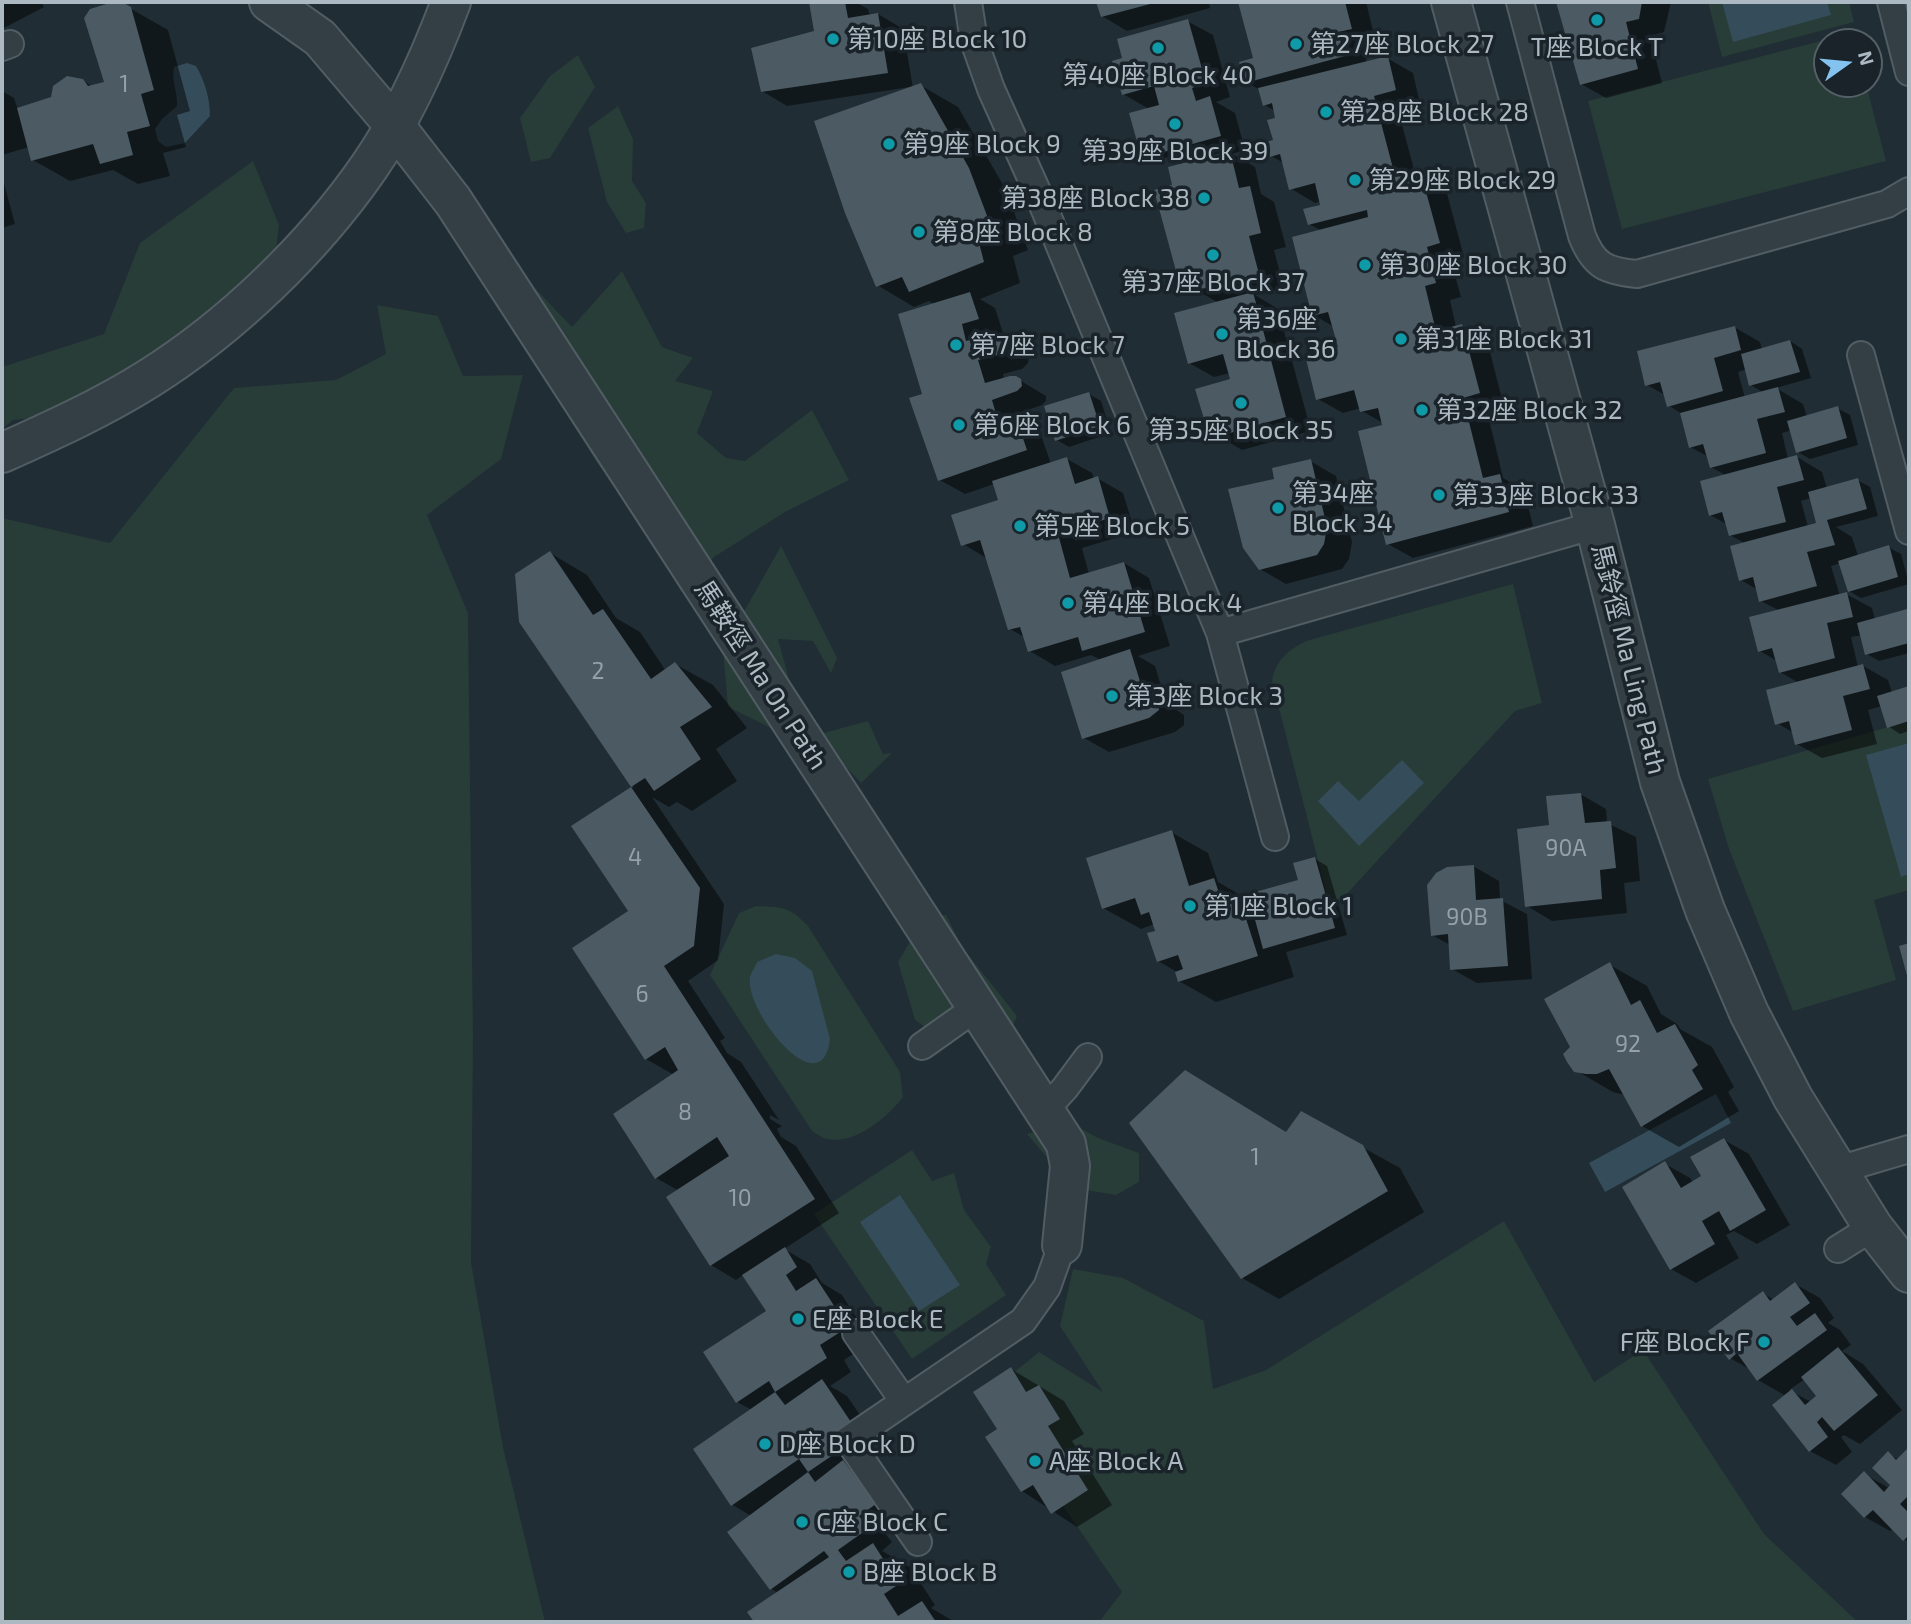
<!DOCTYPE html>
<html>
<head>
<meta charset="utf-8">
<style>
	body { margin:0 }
	#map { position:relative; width:1911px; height:1624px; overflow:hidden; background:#202d34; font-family:"Exo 2",sans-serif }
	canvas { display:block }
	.frame { position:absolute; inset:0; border:4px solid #adb9c2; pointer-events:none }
	.north { position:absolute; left:1813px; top:28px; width:70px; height:70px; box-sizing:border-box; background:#192329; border:2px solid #545f66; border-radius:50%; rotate:75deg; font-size:19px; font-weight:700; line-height:28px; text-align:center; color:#adb9c2 }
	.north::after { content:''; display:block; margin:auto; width:24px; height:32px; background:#84c3f0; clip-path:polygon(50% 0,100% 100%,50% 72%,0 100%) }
</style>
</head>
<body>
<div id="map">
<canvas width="1911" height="1624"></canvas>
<div class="frame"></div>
<div class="north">N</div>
</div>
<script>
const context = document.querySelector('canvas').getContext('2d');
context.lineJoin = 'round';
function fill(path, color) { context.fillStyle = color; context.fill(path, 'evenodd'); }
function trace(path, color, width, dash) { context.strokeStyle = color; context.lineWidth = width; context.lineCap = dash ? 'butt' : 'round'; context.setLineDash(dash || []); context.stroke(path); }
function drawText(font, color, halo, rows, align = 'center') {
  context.font = font + ' "Exo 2","Noto Sans TC",sans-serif'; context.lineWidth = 7; context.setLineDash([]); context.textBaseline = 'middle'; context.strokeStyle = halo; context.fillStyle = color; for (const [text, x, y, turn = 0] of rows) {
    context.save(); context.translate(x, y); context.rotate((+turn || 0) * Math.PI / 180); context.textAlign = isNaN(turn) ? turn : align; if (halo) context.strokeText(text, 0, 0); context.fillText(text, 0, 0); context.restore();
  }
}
fill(new Path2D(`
	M1708 2H1849L1854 22 1722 57Z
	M1852 33 1855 42H1827V84H1866L1886 161 1622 229 1588 101Z
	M578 55 595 87 550 158 531 162 520 118 550 76Z
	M618 106 633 139 632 181 646 203 644 228 626 233 607 202 588 128Z
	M253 161 279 225 275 258 234 306 82 413 13 420 2 429V367L104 334 140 243Z
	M622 271 662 347 693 358 675 381 713 391 697 433 726 458 745 461 812 410 849 480 785 512 714 557 681 592 664 559 596 461 530 357 532 285 572 327Z
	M377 305 438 316 463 376 523 375 501 459 427 515 468 613 473 1036 471 1262 503 1447 545 1622H2V518L110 543 234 388 336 380 386 354Z
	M781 546 837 658 831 673 813 641 778 639 793 694 775 730 728 707 722 639 742 615Z
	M1513 584 1542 703 1515 711 1331 911 1272 681C1275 661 1288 650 1306 641Z
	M868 721 883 754 892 753 861 783 816 735Z
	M1909 721V890L1874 900 1896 980 1793 1011 1729 849 1708 779Z
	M756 906C782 907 789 906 808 926L900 1072 903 1097C888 1117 855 1145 827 1139 822 1138 817 1134 812 1131L710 975 739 913Z
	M946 915 962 947 1017 1016 1009 1034 973 1025 950 1045 915 1020 898 962 914 935 931 916Z
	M1071 1123 1098 1138 1139 1153V1182L1116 1195 1086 1190 1062 1175 1027 1134Z
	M912 1150 932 1181 954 1173 964 1210 991 1247 986 1264 1006 1295 912 1359 814 1214Z
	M1504 1221 1594 1382 1643 1350 1764 1534 1858 1622H1099L1122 1592 1048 1484 1012 1374 1039 1352 1103 1392 1060 1326 1073 1269 1123 1278 1204 1321 1213 1389 1266 1370Z`), '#283c38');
fill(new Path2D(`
	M1722 2H1827L1831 15 1733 42Z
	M187 63 196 66C205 81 210 99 210 116L185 143 166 147 158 141 155 129 162 119 177 106C178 92 171 82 174 67Z
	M1909 743V874L1901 877 1866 755Z
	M1402 760 1424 783 1359 846 1318 801 1338 781 1359 801Z
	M776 954 795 958 812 971 830 1039C822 1108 744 1011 750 977 751 973 755 967 757 962Z
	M1716 1094 1731 1123 1605 1192 1589 1163Z
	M900 1195 960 1285 919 1311 860 1222Z`), '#354c5a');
fill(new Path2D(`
	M2 2H41L44 7 2 29Z
	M119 2 168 30 190 111 177 115 186 147 163 153 170 176 138 184 113 170 70 181 33 160 29 147 2 155V91L14 98 18 110 53 98 82 80 93 87 106 83 91 11Z
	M810 2H855L868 9 870 16 878 14 903 29 913 88 920 85 958 107 1006 190 1028 250 1013 256 1020 283 980 299 995 308 1003 333 995 335 1029 355 1028 363 1022 369 1003 374 1004 379 1016 378 1046 396V401L1042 405 1016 414 1019 424 1042 438 1051 464 1067 459 1092 473 1094 479 1097 478 1123 493 1135 532 1082 548 1089 574 1124 563 1149 578 1170 646 1138 656 1155 666 1166 703 1184 715V725L1175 732 1109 752 1084 738 1101 660 1091 655 1055 666 1030 651 1026 638 1010 629 988 559 963 544 1000 501 994 484 965 494 940 480 925 395 934 304 929 301 914 307 877 285 910 87 787 106 762 91 816 32Z
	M1098 2H1209L1210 8 1127 31 1102 16Z
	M1240 2H1366L1376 43 1362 46 1367 63 1387 58 1413 73 1420 104 1398 110 1415 173 1420 172 1445 186 1464 257 1451 261 1461 297 1450 300 1456 327 1462 326 1487 340 1504 407 1487 412 1496 448 1503 478 1524 490 1533 526 1413 558 1388 544 1383 423 1362 411 1361 408 1343 413 1318 399 1340 348 1334 327 1314 315 1322 231 1309 224 1323 206 1321 201 1315 203 1290 188 1284 163 1271 156 1277 119 1276 111 1264 105 1260 90 1246 82 1256 60Z
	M1564 2H1671L1664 32 1650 36 1662 83 1606 98 1581 84 1558 4Z
	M1187 21 1213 35 1230 97 1216 102 1235 113 1245 150 1232 154 1255 167 1261 194 1274 202 1286 247 1274 250 1284 288 1255 295 1278 309 1311 431 1242 450 1217 435 1233 380 1230 373 1214 377 1189 363 1219 303 1180 281 1175 186 1187 164 1173 156 1164 158 1139 144 1149 109 1123 94 1124 59Z
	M2 176 15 224 2 228Z
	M1734 327 1760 342 1762 350 1790 341 1802 349 1811 378 1776 388 1803 404 1807 417 1837 408 1850 415 1858 445 1810 459 1798 452 1792 430 1782 433 1788 459 1797 457 1822 472 1827 488 1857 480 1870 487 1878 516 1836 527 1852 537 1858 556 1888 547 1901 554 1909 584 1861 598 1849 591 1841 563 1831 566 1840 596 1846 594 1872 608 1875 620 1906 611 1909 613V653L1879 661 1867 654 1862 635 1851 637 1858 667 1863 666 1888 680 1892 693 1909 688V731L1900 734 1888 726 1882 706 1868 710 1877 744 1822 758 1797 744 1794 733 1777 723 1799 683 1780 672 1777 661 1760 651 1780 611 1761 601 1758 590 1741 580 1746 544 1730 535 1728 525 1710 515 1727 476 1711 467 1709 457 1690 447 1682 414 1668 405 1665 395 1647 385ZM1747 369 1751 385 1764 393 1745 398 1738 372ZM1811 498 1818 524 1808 527 1801 501Z
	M1089 394 1101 401 1111 433 1069 447 1057 440Z
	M1310 461 1336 476 1352 542 1349 559 1342 569 1286 584 1260 569 1277 480Z
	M550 553 587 575 616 618 640 632 666 671 675 664 713 685 747 728 716 749 737 781 692 811 677 802 669 807 652 797 724 904 718 960 688 981 725 1038 720 1041 727 1053 741 1062 779 1120 770 1115V1119L782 1126 777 1129 781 1137 796 1146 839 1213 784 1249 810 1264 822 1283 842 1295 872 1342 844 1360 851 1372 830 1386 847 1396 875 1437 851 1454 900 1519 883 1531 892 1542 882 1551 910 1567 935 1605 931 1608 955 1622H756L749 1613 779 1593 771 1589 751 1516 733 1505 695 1450 752 1410 737 1402 768 1311 744 1274 736 1280 711 1265 679 1191 656 1178 674 1075 646 1059 630 911 573 826 634 787 520 621Z
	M1580 794 1606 809 1607 823 1636 837 1640 881 1624 883 1627 913 1552 921 1527 906 1551 827Z
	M1171 832 1208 853 1218 882 1252 902 1300 881 1315 859 1327 866 1347 935 1286 952 1294 977 1216 1002 1179 981 1177 972 1158 961 1154 924 1141 929 1103 908Z
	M1473 866 1499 881 1500 900 1527 914 1532 979 1477 983 1452 969 1450 945 1432 935Z
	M1610 965 1647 986 1661 1014 1677 1024 1680 1029 1712 1047 1734 1087 1728 1092 1739 1111 1679 1147 1642 1126 1625 1095 1613 1092 1575 1070 1572 1047Z
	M1287 1133 1362 1147 1400 1168 1424 1212 1279 1299 1242 1278Z
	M1724 1140 1749 1154 1790 1225 1757 1244 1734 1231 1726 1235 1739 1258 1696 1283 1671 1269 1665 1164 1690 1178 1693 1183 1703 1177Z
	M1795 1284 1820 1298 1834 1318 1828 1323 1840 1330 1851 1345 1842 1351 1863 1364 1902 1410 1860 1444 1844 1435 1841 1437 1852 1452 1836 1465 1810 1451 1774 1406 1786 1396 1758 1380 1751 1370 1730 1358 1763 1293 1774 1300ZM1805 1379 1818 1396 1811 1402 1789 1390Z
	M1011 1369 1064 1401 1084 1434 1072 1441 1112 1505 1077 1527 1022 1491 999 1429Z
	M1909 1449V1543L1893 1528 1890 1531 1865 1517 1864 1474 1889 1488 1892 1485 1888 1454 1899 1460Z`), '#0007');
fill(new Path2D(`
	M113 2H122L131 7 154 90 141 94 150 126 127 132 133 155 100 164 93 144 31 161 17 108 51 97 53 86 67 76 83 79 88 86 104 82 84 18 90 9Z
	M809 2H845L848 18 878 13 888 73 761 92 751 48 814 31Z
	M1096 2H1154V3L1101 17Z
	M1238 2H1345L1352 29 1338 32 1345 56 1245 83 1239 62 1253 58Z
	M1556 2H1642L1639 19 1626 22 1638 69 1580 85Z
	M1188 19 1206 83 1192 88 1196 101 1210 96 1221 136 1164 152 1160 139 1138 145 1129 113 1159 105 1154 86 1122 95 1112 61 1122 58 1117 39Z
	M1388 56 1396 90 1374 96 1395 176 1420 170 1440 243 1427 247 1436 283 1425 286 1436 331 1462 324 1480 393 1463 398 1483 478 1500 474 1509 512 1386 545 1358 431 1382 425 1378 408 1360 412 1354 390 1316 400 1305 355 1338 347 1328 312 1312 316 1292 237 1368 217 1367 210 1308 225 1303 209 1320 205 1315 183 1289 190 1280 154 1270 157 1266 142 1273 140 1267 120 1275 118 1272 103 1263 106 1258 88Z
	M921 83 969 168 992 229 977 235 984 262 909 292 902 277 876 287 845 213 814 121Z
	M1230 151 1239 188 1250 186 1261 233 1249 236 1259 274 1194 291 1191 279 1179 282 1154 190 1172 185 1168 167Z
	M970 292 979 319 962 324 966 341 988 334H997L1005 339 1004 349 997 355 978 360 985 383 1010 376H1016L1021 379 1022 386 1017 391 992 400 1000 428 1017 421 1027 450 938 481 909 398 922 394 898 314Z
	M1253 292 1286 417 1216 437 1212 422 1204 419 1195 389 1230 379 1223 354 1188 364 1174 313Z
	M1735 326 1741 350 1714 358 1723 391 1667 407 1660 382 1645 386 1637 351Z
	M1790 340 1800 372 1749 386 1741 354Z
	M1778 387 1785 412 1757 419 1766 453 1710 468 1703 444 1689 448 1680 413Z
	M1089 392 1100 426 1055 441 1044 406Z
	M1838 406 1847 438 1796 453 1787 421Z
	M1797 455 1804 480 1777 487 1786 522 1729 536 1722 512 1709 516 1700 481Z
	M1067 457 1075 484 1098 476 1110 518 1058 534 1070 578 1124 562 1145 632 1082 651 1078 637 1028 652 1020 627 1008 630 980 540 961 546 951 515 998 500 992 481Z
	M1311 459 1327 527 1324 544 1317 555 1259 570 1243 548 1228 489 1274 479 1272 468Z
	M1858 478 1867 509 1827 520 1835 545 1807 552 1817 586 1759 602 1753 577 1739 581 1730 546 1816 523 1808 492Z
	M1889 545 1898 577 1848 592 1838 561Z
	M550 551 593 615 603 609 651 679 675 662 712 707 680 727 701 759 654 791 645 778 631 787 519 622 515 574Z
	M1847 592 1853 617 1827 623 1835 658 1779 673 1772 648 1758 652 1749 617Z
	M1907 609 1909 618V643L1865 655 1857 623Z
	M1130 649 1143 691 1152 692 1159 699V710L1149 718 1082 739 1061 672Z
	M1863 664 1870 689 1843 696 1852 730 1795 745 1789 721 1775 725 1766 690Z
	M1909 686V721L1887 728 1877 696Z
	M631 787 700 888 694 946 664 966 815 1199 710 1266 666 1197 729 1156 717 1137 655 1179 613 1114 678 1070 665 1047 645 1060 572 948 628 911 571 826Z
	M1581 793 1585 823 1611 821 1616 868 1600 870 1602 899 1525 907 1517 829 1549 825 1546 796Z
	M1172 830 1189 886 1214 878 1222 902 1239 897 1258 956 1178 982 1175 972 1183 969 1178 955 1157 962 1147 933 1155 931 1149 912 1141 915 1135 898 1102 909 1086 858Z
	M1315 857 1335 928 1263 949 1248 894 1298 880 1293 863Z
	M1474 865 1476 900 1503 898 1508 966 1450 970 1448 934 1431 936 1427 885 1436 873 1447 867Z
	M1909 943V979H1908L1899 946Z
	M1610 962 1631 1005 1640 1000 1657 1033 1675 1024 1698 1065 1692 1070 1703 1089 1641 1127 1609 1069 1597 1074H1586L1574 1072 1567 1062 1563 1054 1570 1047 1544 999Z
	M1185 1070 1286 1132 1301 1111 1363 1145 1388 1191 1241 1279 1129 1123Z
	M1724 1138 1766 1210 1730 1231 1719 1211 1702 1221 1715 1244 1670 1270 1622 1187 1665 1161 1681 1188 1701 1176 1690 1157Z
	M785 1247 797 1267 786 1275 796 1291 816 1278 848 1327 820 1345 827 1358 775 1392 785 1405 822 1379 851 1422 827 1439 836 1453 808 1472 815 1482 843 1460 876 1504 859 1516 869 1528 838 1550 846 1561 873 1543 899 1584 884 1594 898 1616 922 1601 936 1622H754L747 1612 829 1557 824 1551 770 1590 727 1532 808 1472 799 1459 731 1506 693 1449 775 1392 769 1381 736 1403 703 1352 766 1311 742 1275Z
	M1795 1282 1810 1303 1790 1317 1797 1326 1815 1313 1827 1330 1757 1381 1737 1353 1729 1360 1708 1331 1763 1291 1770 1301Z
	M1838 1347 1878 1395 1834 1431 1822 1417 1817 1422 1828 1437 1809 1452 1772 1405 1792 1389 1805 1405 1816 1396 1801 1377Z
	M1011 1367 1026 1392 1039 1385 1060 1419 1048 1426 1088 1490 1051 1514 1033 1485 1021 1492 985 1437 997 1429 973 1392Z
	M1909 1447V1495L1900 1504 1909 1513V1535L1903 1541 1873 1510 1864 1518 1841 1494 1864 1471 1884 1492 1890 1485 1872 1468 1888 1451 1896 1460Z`), '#4b5a63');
const service = new Path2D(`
	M968 2 974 41 991 89 1040 198 1220 633 1275 837
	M1520 2 1582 236C1594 266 1606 271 1637 274L1887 204 1909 191
	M1891 2 1909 72
	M2 47 10 44
	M1861 355 1909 531
	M1220 633 1595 525
	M922 1046 977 1007
	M1044 1111 1065 1088 1088 1057
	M1838 1170 1909 1149
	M1838 1249 1873 1227
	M856 1333 903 1400
	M918 1542 848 1440 1023 1321 1047 1287 1062 1245`);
const minor = new Path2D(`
	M269 2 320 38 394 125 453 201 1066 1144 1070 1166 1062 1245
	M1451 2 1595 525 1660 782 1705 910 1749 1013 1793 1098 1873 1227 1909 1273`);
const tertiary = new Path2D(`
	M2 453C51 431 102 408 148 379 231 327 313 248 369 167 403 118 430 58 451 2`);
trace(service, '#515c63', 30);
trace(minor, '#515c63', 42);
trace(tertiary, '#515c63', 42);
trace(service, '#333e45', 26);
trace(minor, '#333e45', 38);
trace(tertiary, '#333e45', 38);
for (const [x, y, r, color] of [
	[1597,20,7,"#0f9aa8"],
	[833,39,7,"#0f9aa8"],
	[1296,44,7,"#0f9aa8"],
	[1158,48,7,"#0f9aa8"],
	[1326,112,7,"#0f9aa8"],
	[1175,124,7,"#0f9aa8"],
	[889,144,7,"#0f9aa8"],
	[1355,180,7,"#0f9aa8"],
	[1204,198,7,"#0f9aa8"],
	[919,232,7,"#0f9aa8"],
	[1213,255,7,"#0f9aa8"],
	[1365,265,7,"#0f9aa8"],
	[1222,334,7,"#0f9aa8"],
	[1401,339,7,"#0f9aa8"],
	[956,345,7,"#0f9aa8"],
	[1241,403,7,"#0f9aa8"],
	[1422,410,7,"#0f9aa8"],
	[959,425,7,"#0f9aa8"],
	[1439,495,7,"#0f9aa8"],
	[1278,508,7,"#0f9aa8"],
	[1020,526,7,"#0f9aa8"],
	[1068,603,7,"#0f9aa8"],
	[1112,696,7,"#0f9aa8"],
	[1190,906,7,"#0f9aa8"],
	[798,1319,7,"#0f9aa8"],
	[1764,1342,7,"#0f9aa8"],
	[765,1444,7,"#0f9aa8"],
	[1035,1461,7,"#0f9aa8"],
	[802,1522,7,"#0f9aa8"],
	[849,1572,7,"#0f9aa8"]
]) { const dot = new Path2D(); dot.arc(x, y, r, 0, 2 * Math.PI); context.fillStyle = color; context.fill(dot); trace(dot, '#192329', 2.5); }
drawText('23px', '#94a1aa', null, [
	["1",124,84],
	["2",598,671],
	["90A",1566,848],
	["4",635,857],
	["90B",1467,917],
	["6",642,994],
	["92",1628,1044],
	["8",685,1112],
	["1",1255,1157],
	["10",740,1198]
]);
drawText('26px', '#adb9c2', '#192329', [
	["第10座 Block 10",847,39],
	["第27座 Block 27",1310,44],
	["T座 Block T",1597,47,"center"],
	["第40座 Block 40",1158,75,"center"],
	["第28座 Block 28",1340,112],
	["第9座 Block 9",903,144],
	["第39座 Block 39",1175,151,"center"],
	["第29座 Block 29",1369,180],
	["第38座 Block 38",1190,198,"right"],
	["第8座 Block 8",933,232],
	["第30座 Block 30",1379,265],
	["第37座 Block 37",1213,282,"center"],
	["第36座",1236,319],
	["Block 36",1236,349],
	["第31座 Block 31",1415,339],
	["第7座 Block 7",970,345],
	["第32座 Block 32",1436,410],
	["第6座 Block 6",973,425],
	["第35座 Block 35",1241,430,"center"],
	["第34座",1292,493],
	["Block 34",1292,523],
	["第33座 Block 33",1453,495],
	["第5座 Block 5",1034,526],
	["第4座 Block 4",1082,603],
	["第3座 Block 3",1126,696],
	["第1座 Block 1",1204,906],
	["E座 Block E",812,1319],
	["F座 Block F",1750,1342,"right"],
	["D座 Block D",779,1444],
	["A座 Block A",1049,1461],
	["C座 Block C",816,1522],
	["B座 Block B",863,1572]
], 'left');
drawText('26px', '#adb9c2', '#192329', [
	["馬鈴徑 Ma Ling Path",1629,659,76],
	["馬鞍徑 Ma On Path",761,675,57]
]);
</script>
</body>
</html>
